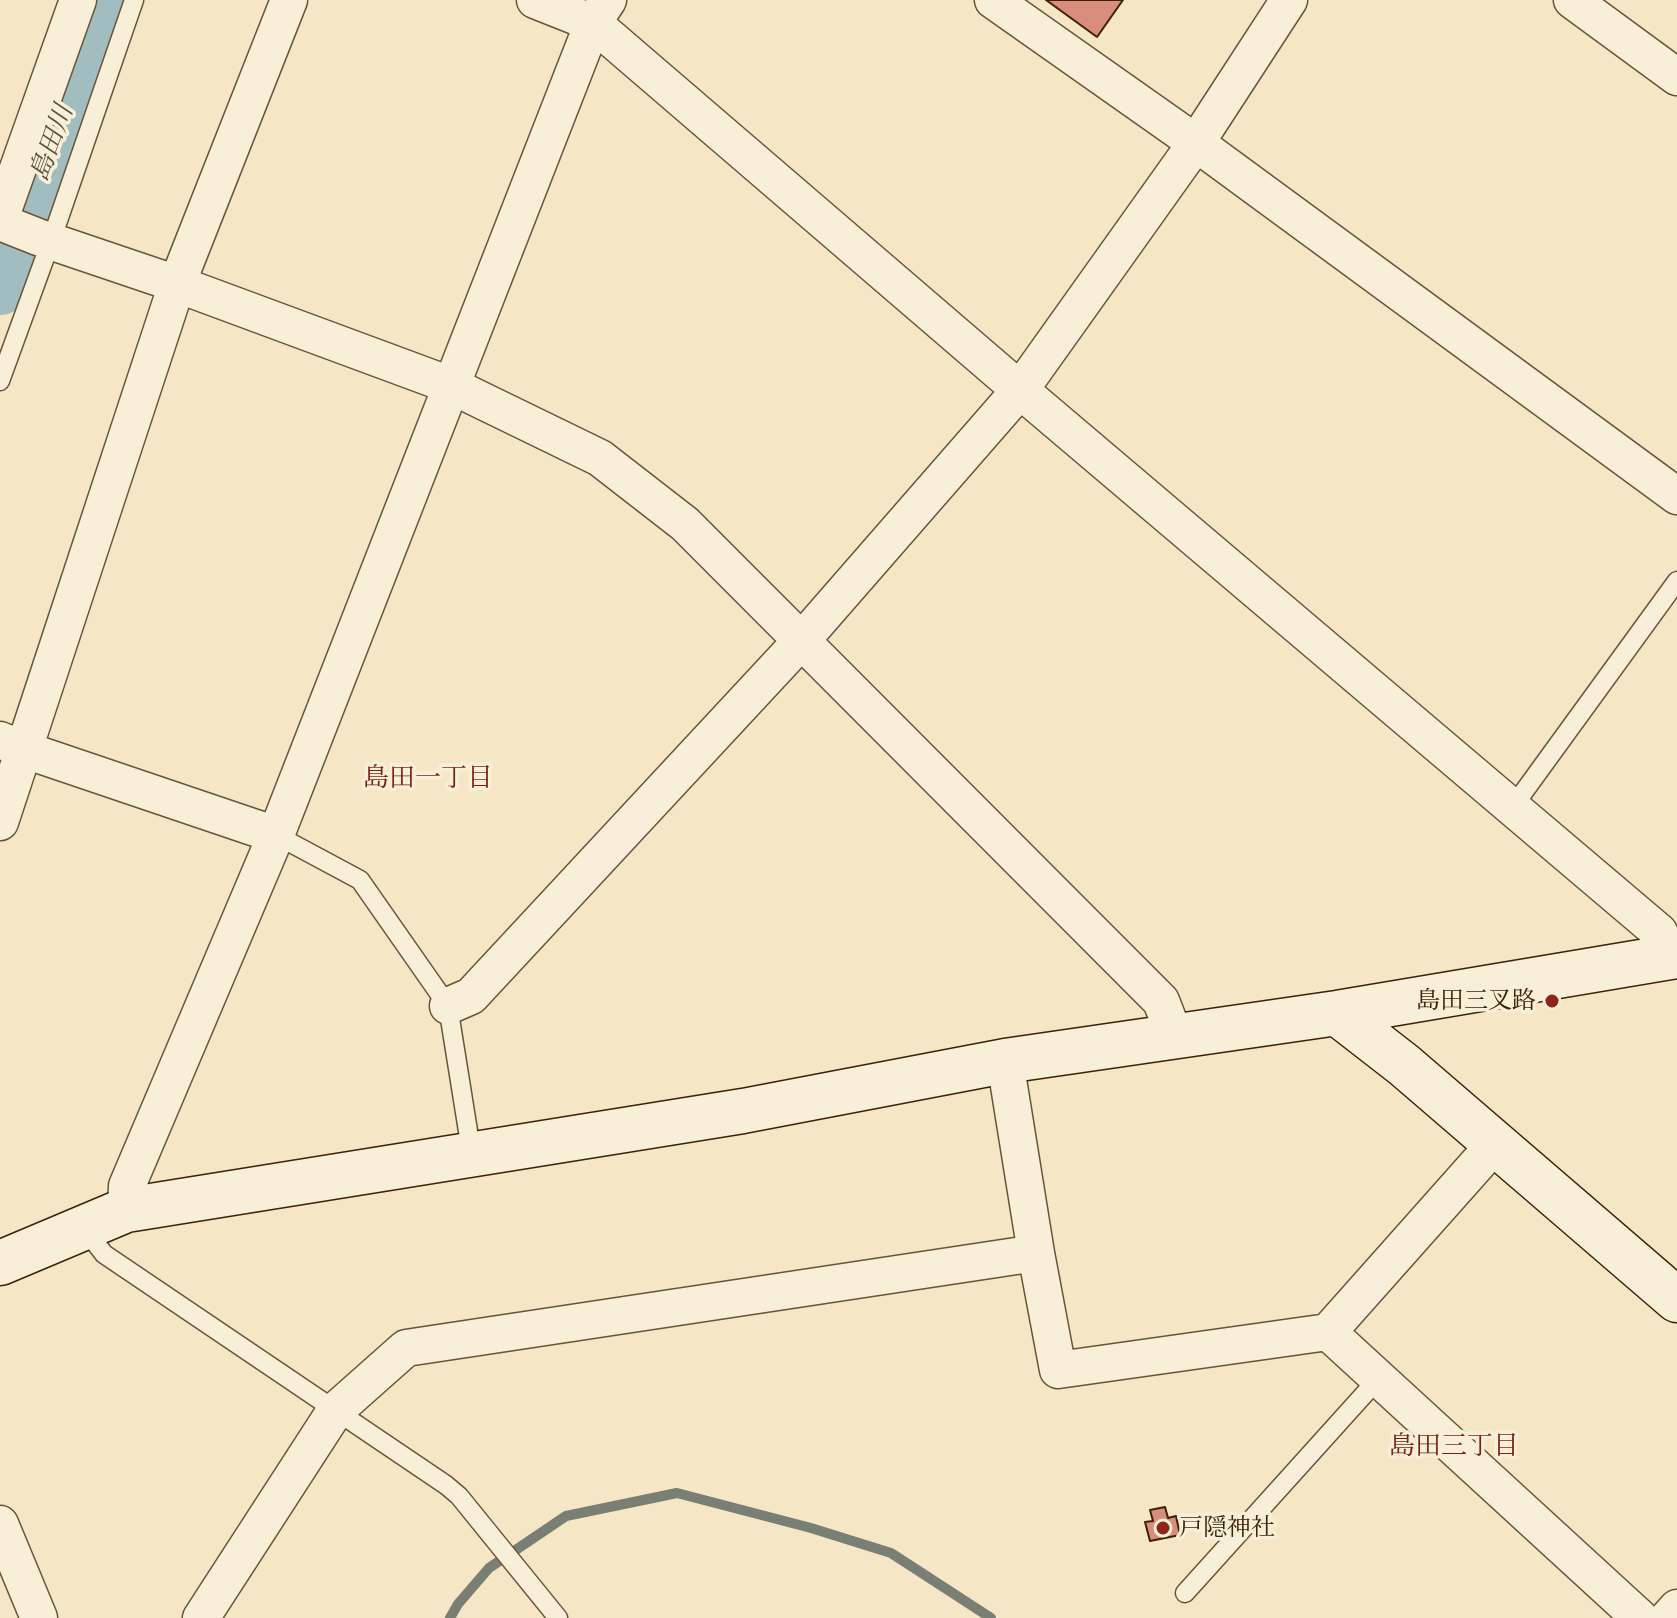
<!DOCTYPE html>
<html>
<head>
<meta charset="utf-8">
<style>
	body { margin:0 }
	canvas { display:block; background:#f5e6c5 }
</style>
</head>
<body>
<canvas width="1677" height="1618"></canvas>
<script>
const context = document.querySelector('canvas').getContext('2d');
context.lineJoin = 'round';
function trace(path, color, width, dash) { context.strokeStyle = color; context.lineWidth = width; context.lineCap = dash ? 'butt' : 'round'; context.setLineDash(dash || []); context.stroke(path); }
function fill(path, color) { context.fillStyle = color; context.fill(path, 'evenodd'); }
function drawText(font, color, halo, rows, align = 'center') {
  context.font = font + ' "Libre Caslon Text","Noto Serif JP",serif'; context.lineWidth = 7; context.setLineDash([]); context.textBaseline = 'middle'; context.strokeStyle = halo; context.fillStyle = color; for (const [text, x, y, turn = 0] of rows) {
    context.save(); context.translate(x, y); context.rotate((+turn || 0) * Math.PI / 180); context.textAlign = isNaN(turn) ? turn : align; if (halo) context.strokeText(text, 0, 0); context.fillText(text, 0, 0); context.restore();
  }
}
trace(new Path2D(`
	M450 1618 458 1604 489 1568 566 1516 677 1493 811 1528 891 1553 991 1618`), '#797f75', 10);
trace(new Path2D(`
	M0 286 104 0`), '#a1bdbf', 58);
const building = new Path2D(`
	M1046 0H1123L1097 37Z
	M1165 1507 1168 1518 1176 1516 1180 1535 1150 1541 1145 1522 1153 1521 1150 1510Z`);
fill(building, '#d88d7d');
trace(building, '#3d2206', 2);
const lane = new Path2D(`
	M0 381 51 241 134 0
	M1512 808 1677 581
	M276 835 360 880 448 1006 472 1156
	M84 1228 104 1254 446 1485 459 1496 558 1618
	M1185 1593 1378 1379`);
const street = new Path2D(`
	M535 0 593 23 1020 390 1659 932 1671 957
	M993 0 1196 143 1677 496
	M1572 0 1677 77
	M0 219 78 0
	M0 222 38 237 177 284 450 385 600 458 685 524 1161 1001 1175 1037
	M0 740 25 750 276 835
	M0 822 177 284 289 0
	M448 1006 471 996 802 640 1020 390 1196 143 1289 0
	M1005 1061 1036 1253 1058 1370 1328 1332 1496 1143
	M126 1210 127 1186 276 835 593 23 608 0
	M1328 1332 1640 1618
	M0 1524 39 1618
	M201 1618 335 1411 406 1348 1036 1253
	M1668 1618 1677 1608`);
const secondary = new Path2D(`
	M1337 1013 1404 1065 1677 1300
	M0 1263 126 1210 743 1111 1005 1061 1337 1013 1677 956`);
trace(lane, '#6b5336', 21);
trace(street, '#6b5336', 39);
trace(secondary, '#3d2206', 47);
trace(lane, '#f8efd9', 18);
trace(street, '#f8efd9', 36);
trace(secondary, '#f8efd9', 44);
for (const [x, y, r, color] of [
	[1552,1001,8,"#8f2418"],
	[1163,1528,8,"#8f2418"]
]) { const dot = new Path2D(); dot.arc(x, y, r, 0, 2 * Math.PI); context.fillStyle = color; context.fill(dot); trace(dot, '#f8efd9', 3); }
drawText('24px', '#3d2206', '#f8efd9', [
	["島田三叉路",1536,1001],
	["戸隠神社",1179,1528,"left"]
], 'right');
drawText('italic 26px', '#5b503e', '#f8efd9', [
	["島田川",52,143,-70]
]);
drawText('26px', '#7a1f14', '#f8efd9', [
	["島田一丁目",428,778],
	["島田三丁目",1454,1446]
]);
</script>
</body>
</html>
